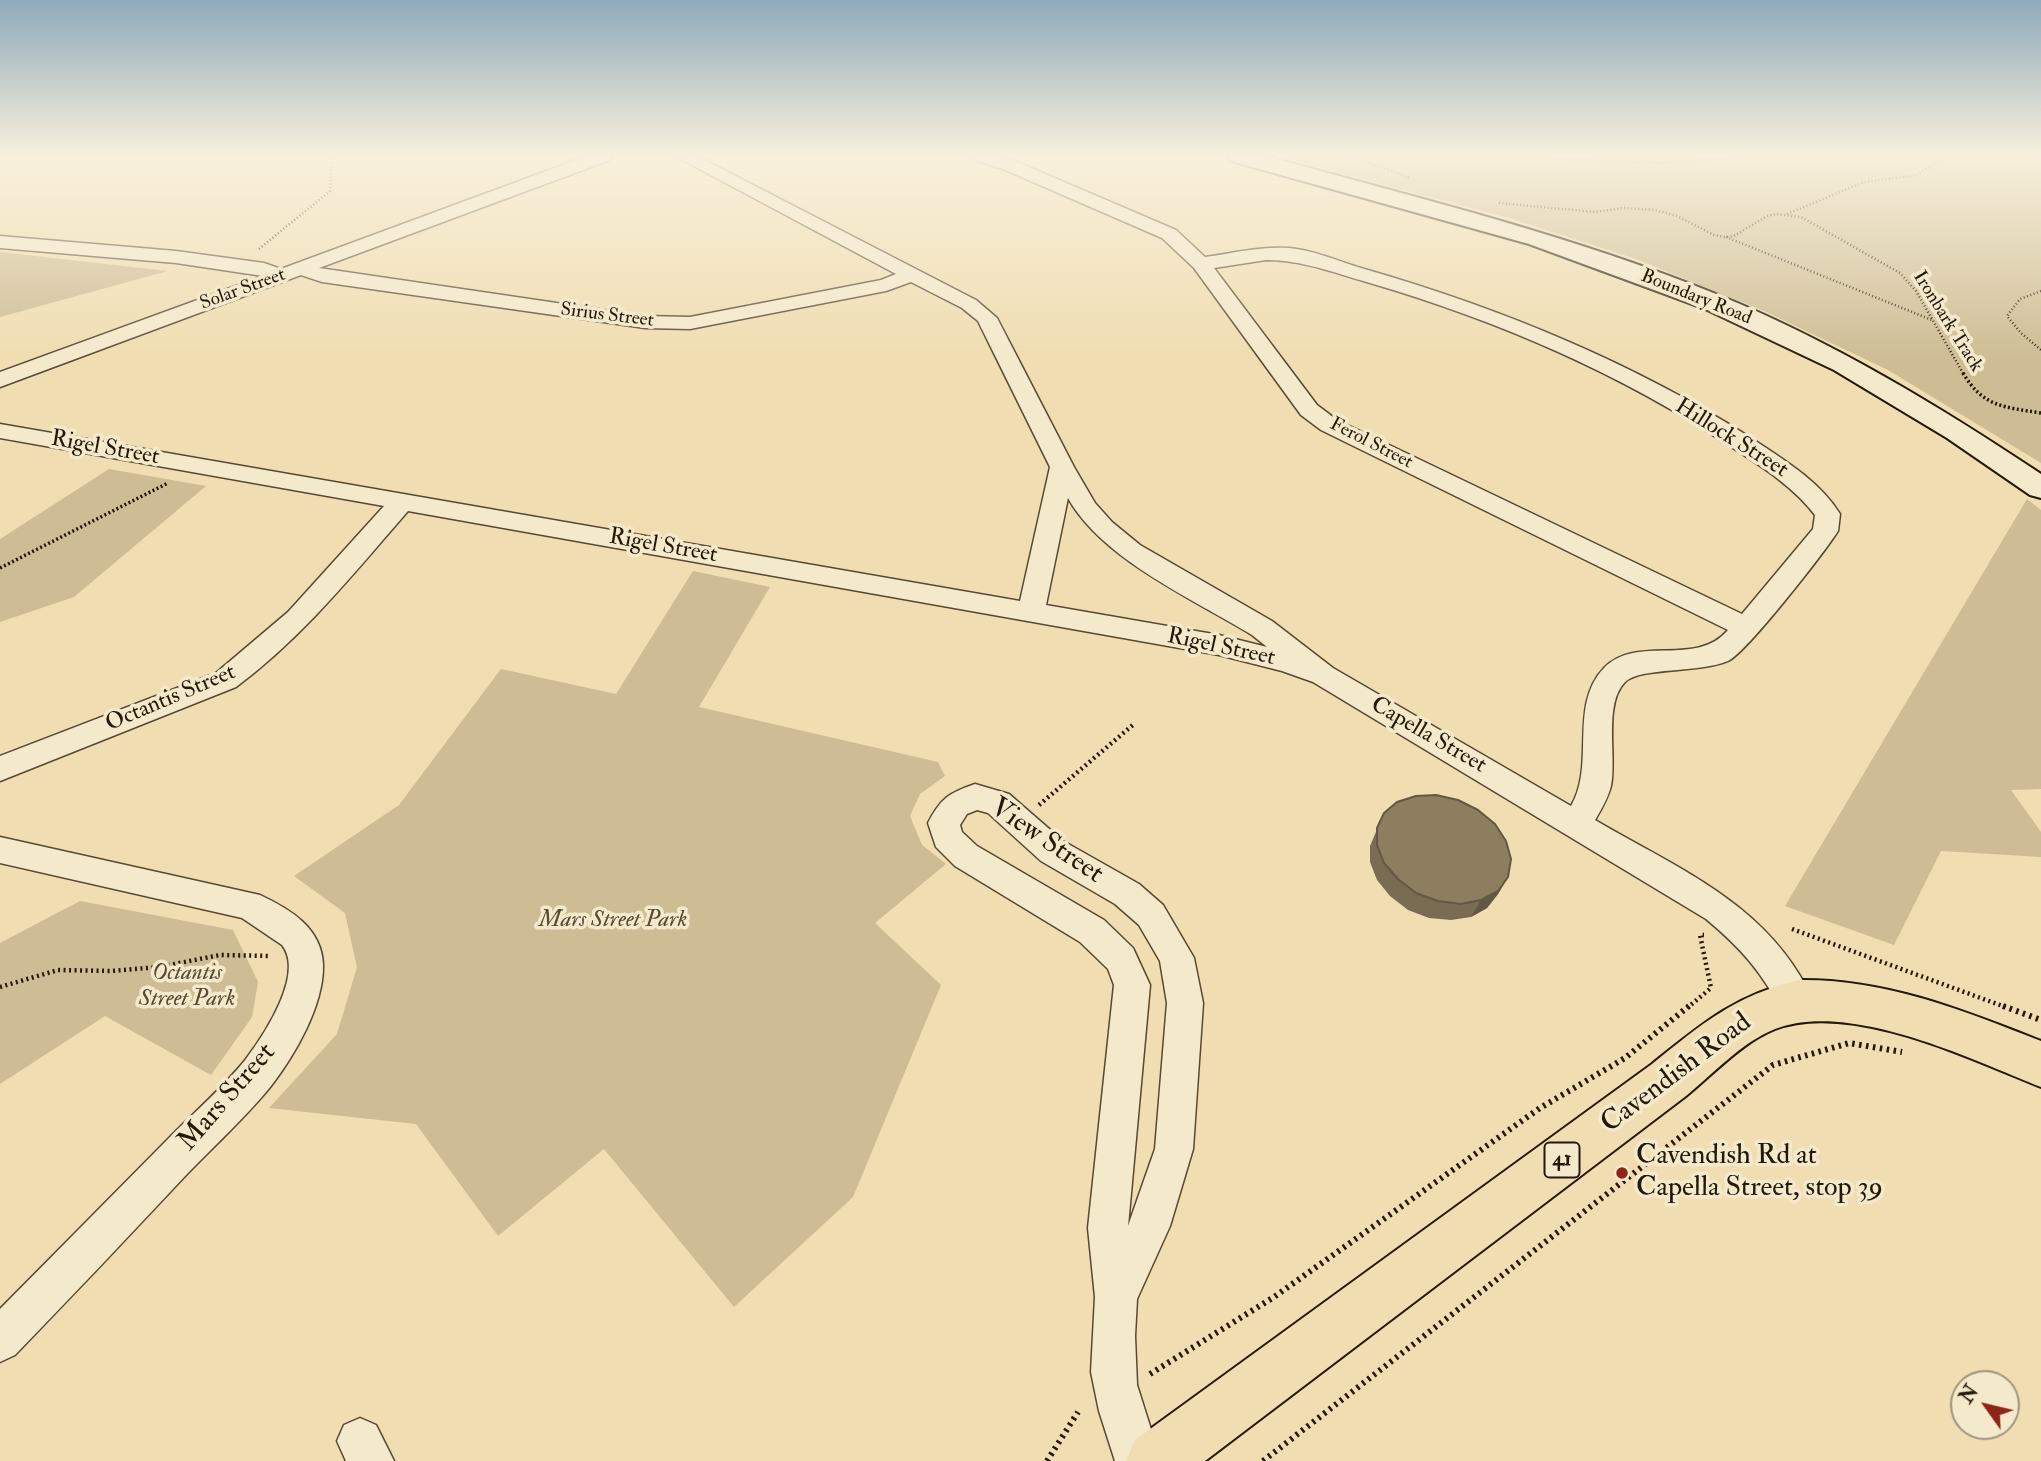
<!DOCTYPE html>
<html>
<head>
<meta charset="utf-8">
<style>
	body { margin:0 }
	#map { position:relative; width:2041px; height:1461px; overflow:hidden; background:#f0ddb1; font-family:"IM FELL Double Pica",serif }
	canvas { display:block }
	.north { position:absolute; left:1950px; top:1370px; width:70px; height:70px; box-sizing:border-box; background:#f5e9cc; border:2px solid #a1957e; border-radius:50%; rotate:304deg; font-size:19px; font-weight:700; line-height:28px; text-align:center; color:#241808 }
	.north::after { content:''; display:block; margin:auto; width:24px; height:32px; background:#8f2418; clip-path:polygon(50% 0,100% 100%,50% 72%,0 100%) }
</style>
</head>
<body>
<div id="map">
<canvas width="2041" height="1461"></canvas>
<div class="north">N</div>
</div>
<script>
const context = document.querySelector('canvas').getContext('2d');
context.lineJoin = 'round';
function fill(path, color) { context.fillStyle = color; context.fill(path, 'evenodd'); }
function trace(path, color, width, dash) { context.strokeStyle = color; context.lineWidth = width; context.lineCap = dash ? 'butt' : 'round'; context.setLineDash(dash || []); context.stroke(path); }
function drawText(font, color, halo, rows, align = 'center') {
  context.font = font + ' "IM FELL Double Pica",serif'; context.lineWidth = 7; context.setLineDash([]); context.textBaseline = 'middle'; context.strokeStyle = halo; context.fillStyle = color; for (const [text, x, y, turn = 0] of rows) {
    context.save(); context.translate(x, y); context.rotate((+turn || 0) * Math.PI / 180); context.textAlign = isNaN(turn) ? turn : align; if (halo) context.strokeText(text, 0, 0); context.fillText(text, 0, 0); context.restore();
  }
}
fill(new Path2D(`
	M1277 156H2041V463L1888 370 1764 311 1636 259 1512 219Z
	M0 252 168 271 0 317Z
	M109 469 206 486 74 597 0 622V539Z
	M2027 499 2041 510V789L2011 790 2041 832V857L1941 851 1894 945 1785 906Z
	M693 571 770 587 699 707 938 762 945 776 920 794 910 816 922 845 946 864 875 923 941 985 853 1197 734 1307 604 1149 498 1236 416 1124 269 1108 337 1034 357 967 345 913 294 876 399 805 501 669 616 694Z
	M80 901 233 930 258 982 252 1017 211 1075 105 1016 0 1084V943Z`), '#cdbc94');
const street = new Path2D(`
	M587 156H612L610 160 319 268 645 316 690 317 881 280 896 274 675 156H697L976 300 997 318 1074 467 1095 503 1112 522 1140 545 1272 621 1333 668 1571 806C1596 764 1568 706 1604 668 1637 634 1696 668 1728 630L1321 430 1301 415 1194 268 1162 238 1003 169 975 160 973 156H999L1015 161 1176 230 1205 257C1233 253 1262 246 1289 248 1313 250 1338 261 1361 268 1497 307 1628 360 1748 436 1781 458 1819 480 1840 514L1838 531C1824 553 1746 653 1728 661 1701 673 1640 667 1625 682 1603 704 1617 758 1611 786 1608 798 1601 810 1595 820 1682 871 1770 905 1814 1002L1809 1014 1796 1018 1783 1014C1764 974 1740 947 1706 919L1313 682 1282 671 1219 655 408 511C354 573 303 637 236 687L0 781V756L216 673 288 612 384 506 0 438V424L1020 601 1050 467 978 321 962 308 911 282 886 291 690 329 645 328 322 282 301 275 0 387V372L263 276 176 263 0 248V236L176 251 264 263 281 269ZM1266 260C1302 260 1335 273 1370 283 1496 320 1618 372 1728 445 1759 465 1792 485 1815 515L1813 529 1742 614 1337 420 1317 405 1214 268ZM1068 498C1102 559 1193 599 1252 635L1267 647 1219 635 1046 605Z
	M975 784 1009 794 1063 841 1139 884 1163 905 1194 958 1203 1003 1193 1149 1170 1226 1137 1299 1135 1336 1137 1385 1161 1461H1115L1099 1411 1091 1372 1095 1297 1088 1228 1114 985 1108 969 1080 942 955 866 936 847 928 823C941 798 949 793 975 784ZM977 810 988 813 1041 861 1115 904 1139 925 1160 961 1167 1003 1155 1149 1128 1226 1150 985 1133 948 1104 920 977 846 962 832 960 825 967 814Z
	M0 837 260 895C290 909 322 928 323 965 324 1005 295 1055 271 1086 246 1117 215 1145 187 1174 130 1235 73 1295 15 1355L0 1362V1309C56 1252 112 1196 168 1139 193 1113 223 1088 246 1059 264 1035 305 974 282 945L242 918 0 863Z
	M360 1418 376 1425 394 1461H346L337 1441 344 1425Z`);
const secondary = new Path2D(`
	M1228 156H1265C1418 198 1574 236 1721 296 1835 343 1939 406 2041 474V498L2030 495 1947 438 1834 370 1703 308 1529 244 1231 161Z`);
const primary = new Path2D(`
	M1799 980C1885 979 1962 1010 2041 1041V1087C1971 1059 1849 1000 1775 1029 1742 1042 1713 1074 1686 1096L1205 1461H1126L1135 1440 1652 1064C1703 1023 1734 996 1799 980Z`);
trace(street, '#574932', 3);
trace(secondary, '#241808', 4);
trace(primary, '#241808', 4);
trace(new Path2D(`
	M1352 156 1410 178
	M1555 159 1659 163 1763 156
	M1499 203 1595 212 1623 208 1655 210 1677 216 1714 235 1725 237 1734 236 1767 216 1777 214 1801 217 1900 273 1916 291 1964 375
	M1787 214 1864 182 1917 175 1948 156
	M1726 237 1932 320
	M259 249 330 191 332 156
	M2041 291 2020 299 2007 316 2021 333 2041 350`), '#241808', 2.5, [1, 2.5]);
trace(new Path2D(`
	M1963 373C1983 407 2004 407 2041 413
	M0 568 168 483`), '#241808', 3.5, [2, 2.5]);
trace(new Path2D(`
	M1039 805 1134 724
	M1792 929 2008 1008
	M0 987 58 970 111 971 159 967 220 955 271 956
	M1687 1008 1711 988 1700 935H1704`), '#241808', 4.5, [2, 3.5]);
trace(new Path2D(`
	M2003 1006 2041 1020
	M1150 1374 1274 1297 1540 1108 1625 1058 1689 1006
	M1047 1461 1078 1412
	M1263 1461 1773 1065 1849 1043 1902 1052`), '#241808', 6, [2.5, 4.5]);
fill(street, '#f5e9cc');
fill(secondary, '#f5e9cc');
fill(primary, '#f0ddb1');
fill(new Path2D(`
	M1384 813 1508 877 1498 894 1487 908 1471 917 1451 920 1429 918 1408 910 1390 896 1377 880 1370 862V846Z`), '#7a6c53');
fill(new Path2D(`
	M1508 877 1498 894 1487 908 1471 917 1481 900Z`), '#635843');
const building = new Path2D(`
	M1436 795 1458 800 1478 810 1495 824 1506 841 1511 859 1508 877 1498 891 1481 900 1461 904 1438 901 1416 893 1398 879 1384 863 1377 845V828L1384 813 1397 802 1416 796Z`);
fill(building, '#8e7e60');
trace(building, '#635843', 2);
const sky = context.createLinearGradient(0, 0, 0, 361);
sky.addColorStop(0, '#8faabb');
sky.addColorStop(0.43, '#f8f0dc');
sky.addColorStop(1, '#f8f0dc00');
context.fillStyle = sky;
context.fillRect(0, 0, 2041, 361);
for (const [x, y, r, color] of [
	[1622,1173,7,"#8f2418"]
]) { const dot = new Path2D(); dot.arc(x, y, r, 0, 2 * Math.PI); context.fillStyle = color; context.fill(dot); trace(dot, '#f5e9cc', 2.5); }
drawText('19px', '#241808', '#f5e9cc', [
	["Solar Street",243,290,-20],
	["Boundary Road",1696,298,22],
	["Sirius Street",607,316,7],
	["Ironbark Track",1947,322,58],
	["Ferol Street",1371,444,27]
]);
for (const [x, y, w] of [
	[1562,1160,35]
]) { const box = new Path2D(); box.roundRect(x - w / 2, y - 17.5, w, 35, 5); context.fillStyle = '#f5e9cc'; context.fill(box); trace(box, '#241808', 2); }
drawText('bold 21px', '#241808', null, [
	["41",1562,1160]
]);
drawText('23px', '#241808', '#f5e9cc', [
	["Hillock Street",1731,439,32],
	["Rigel Street",105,449,10],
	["Rigel Street",663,547,10],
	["Rigel Street",1221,648,12],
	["Octantis Street",171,699,-23],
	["Capella Street",1428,736,30]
]);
drawText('italic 23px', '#574932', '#f5e9cc', [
	["Mars Street Park",613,921],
	["Octantis",187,974],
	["Street Park",187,1000]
]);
drawText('28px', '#241808', '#f5e9cc', [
	["View Street",1046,842,34],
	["Cavendish Road",1677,1074,-37],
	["Mars Street",228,1098,-49]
]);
drawText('28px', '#241808', '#f5e9cc', [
	["Cavendish Rd at",1636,1157],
	["Capella Street, stop 39",1636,1189]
], 'left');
</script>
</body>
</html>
